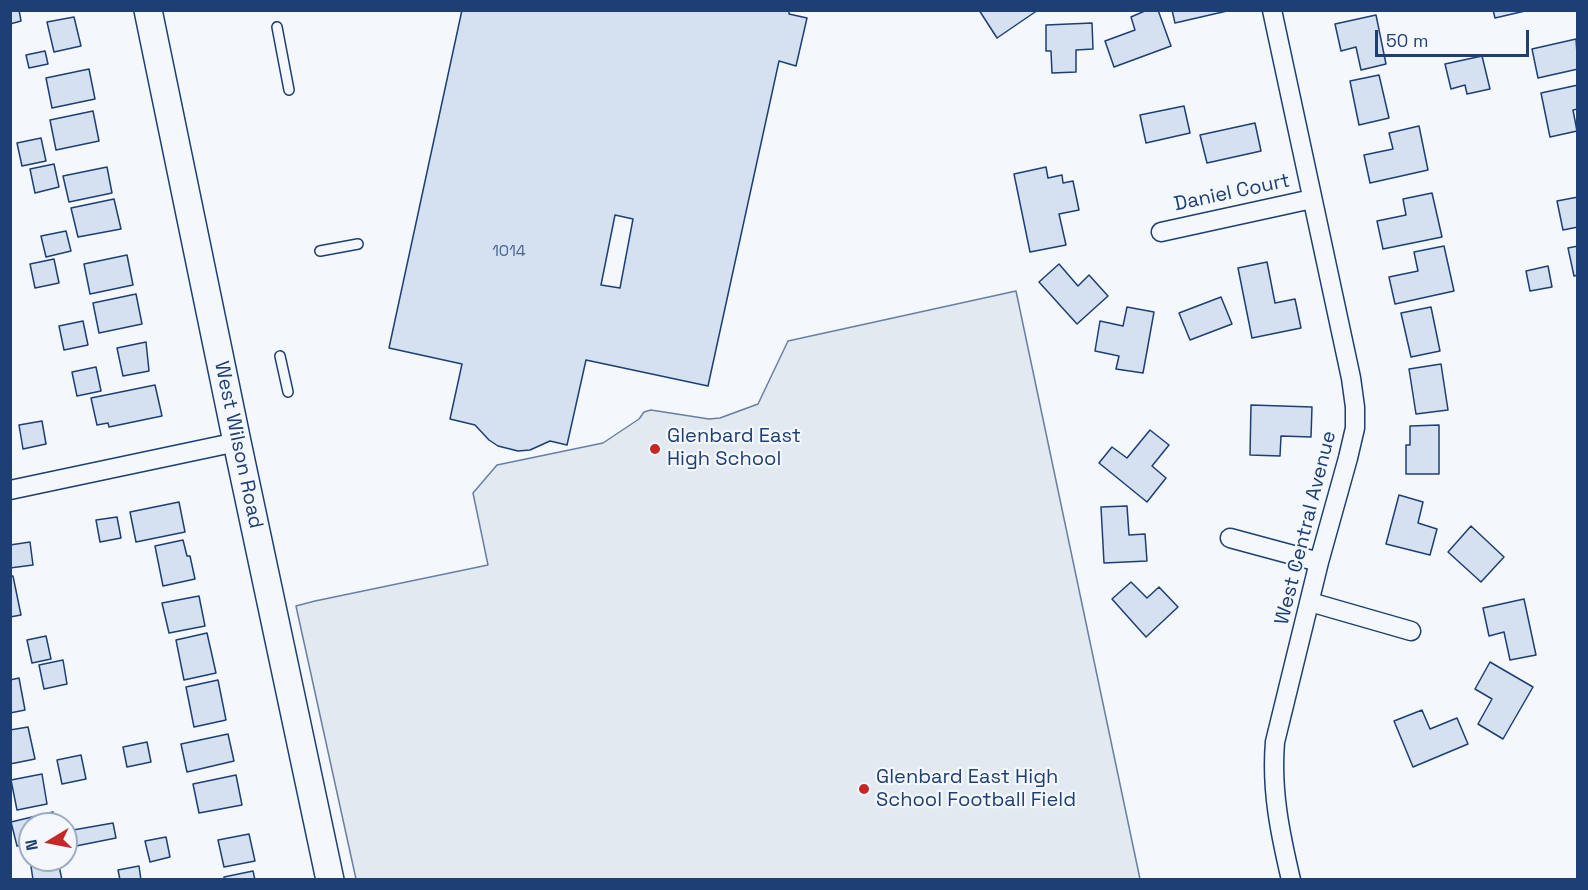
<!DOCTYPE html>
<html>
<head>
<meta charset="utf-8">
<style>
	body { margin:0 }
	#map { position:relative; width:1588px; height:890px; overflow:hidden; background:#f4f7fb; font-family:"Space Grotesk",sans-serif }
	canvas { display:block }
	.frame { position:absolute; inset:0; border:12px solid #1d3f73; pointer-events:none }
	.north { position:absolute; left:18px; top:812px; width:60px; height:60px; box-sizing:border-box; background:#f4f7fb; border:2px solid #9eadc5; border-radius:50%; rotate:260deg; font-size:16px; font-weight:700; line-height:24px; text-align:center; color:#1d3f73 }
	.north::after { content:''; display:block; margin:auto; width:21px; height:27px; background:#c62828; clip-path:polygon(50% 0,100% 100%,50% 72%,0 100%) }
	.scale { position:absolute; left:1375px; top:30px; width:154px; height:27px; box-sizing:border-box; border:3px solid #1d3f73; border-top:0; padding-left:8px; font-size:18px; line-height:21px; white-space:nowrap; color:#1d3f73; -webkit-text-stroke:4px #f4f7fb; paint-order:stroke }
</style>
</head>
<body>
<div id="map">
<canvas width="1588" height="890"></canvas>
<div class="frame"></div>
<div class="north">N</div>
<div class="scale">50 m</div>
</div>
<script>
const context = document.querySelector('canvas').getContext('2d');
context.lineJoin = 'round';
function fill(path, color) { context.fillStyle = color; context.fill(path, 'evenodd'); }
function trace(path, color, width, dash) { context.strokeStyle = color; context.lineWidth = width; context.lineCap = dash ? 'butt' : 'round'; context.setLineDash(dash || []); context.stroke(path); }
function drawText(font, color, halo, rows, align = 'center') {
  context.font = font + ' "Space Grotesk",sans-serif'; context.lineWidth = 4.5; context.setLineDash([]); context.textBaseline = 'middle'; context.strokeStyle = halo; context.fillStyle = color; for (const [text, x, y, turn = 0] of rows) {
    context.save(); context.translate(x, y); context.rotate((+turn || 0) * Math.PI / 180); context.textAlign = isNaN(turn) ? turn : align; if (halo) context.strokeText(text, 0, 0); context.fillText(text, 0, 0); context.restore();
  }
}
const green = new Path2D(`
	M1016 291 1140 879H356L296 606 315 601 488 565 473 493 497 465 603 443 639 419 644 412 651 410 709 419 720 418 758 404 788 341Z`);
fill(green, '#e3e9f0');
trace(green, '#687fa3', 1.5);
const building = new Path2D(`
	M10 10H19L21 21 10 24Z
	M462 10H789V14L807 18 796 66 779 61 708 386 586 360 567 445 550 441 530 450 518 451 498 446 489 440 475 425 450 419 462 364 389 348ZM615 215 633 219 620 288 601 285Z
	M979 10H1038L997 38Z
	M1147 10H1158L1171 46 1114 67 1105 41 1135 30 1131 17Z
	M1172 10H1227V11L1175 23Z
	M1493 10H1525V11L1495 18Z
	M1376 15 1386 64 1361 70 1356 47 1341 51 1335 24Z
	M74 17 81 46 54 52 47 22Z
	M1092 23 1093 49 1076 50V72L1052 73 1051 51H1046V25Z
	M1576 39 1578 69 1538 78 1532 49Z
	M45 51 48 64 29 68 26 55Z
	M1482 56 1490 89 1467 94 1465 85 1451 89 1445 64Z
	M89 69 95 99 52 108 46 78Z
	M1379 75 1389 118 1359 125 1350 81Z
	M1578 85V109L1573 110 1577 131 1550 137 1541 93Z
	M1184 106 1190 133 1146 143 1140 115Z
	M93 111 99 141 56 150 50 120Z
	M1255 123 1261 151 1207 163 1200 135Z
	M1419 126 1428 170 1370 183 1364 155 1393 149 1389 133Z
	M41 138 46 161 22 166 17 143Z
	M54 164 59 187 35 193 30 169Z
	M107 167 112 193 69 202 63 176Z
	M1046 167 1048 178 1062 175 1063 183 1073 181 1079 210 1059 214 1066 245 1030 252 1014 174Z
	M1432 193 1442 237 1383 249 1377 221 1406 215 1403 199Z
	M1578 197V227L1563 230 1557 201Z
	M114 199 121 229 78 237 71 208Z
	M66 231 71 251 46 257 41 236Z
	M1444 246 1454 291 1395 304 1389 277 1418 271 1414 252Z
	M1578 246V275L1574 276 1568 248Z
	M127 255 133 285 90 294 84 264Z
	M54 259 59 283 35 288 30 264Z
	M1267 262 1275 303 1295 299 1301 328 1252 338 1238 268Z
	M1059 264 1078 286 1089 275 1108 296 1077 324 1039 282Z
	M1548 266 1552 287 1530 291 1526 271Z
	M136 294 142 324 99 333 93 303Z
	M1221 297 1232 324 1190 340 1179 313Z
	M1127 307 1154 312 1143 373 1116 369 1119 356 1095 351 1100 321 1123 326Z
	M1431 307 1440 351 1411 357 1401 313Z
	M83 321 88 345 64 350 59 326Z
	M146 342 149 371 123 376 117 348Z
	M1441 364 1448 410 1416 414 1409 369Z
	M96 367 101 391 77 396 72 372Z
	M155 385 162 416 109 427 108 423 97 425 91 398Z
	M1251 405 1312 407 1311 437 1281 436 1280 456 1250 455Z
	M42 421 46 444 23 449 19 425Z
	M1439 425V474H1406V445H1410V426Z
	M1150 430 1169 445 1152 466 1166 478 1147 502 1099 463 1112 447 1127 458Z
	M1399 495 1423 502 1418 523 1437 529 1430 555 1386 544Z
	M179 502 185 532 136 542 130 512Z
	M1127 506 1129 535 1145 534 1147 561 1104 563 1101 507Z
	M117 517 121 538 100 542 96 520Z
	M1471 526 1504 557 1481 582 1448 552Z
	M183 540 187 556H190L195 579 163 586 155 546Z
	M30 542 33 565 10 568V545Z
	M10 576H13L21 615 10 617Z
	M1131 582 1147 598 1159 587 1178 607 1146 637 1112 599Z
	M199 596 205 626 169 633 162 603Z
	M1524 599 1536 655 1510 660 1504 632 1489 636 1483 608Z
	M207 633 216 673 184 680 176 640Z
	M46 636 51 659 32 663 27 640Z
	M63 660 67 684 44 689 39 665Z
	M1490 662 1533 687 1503 739 1478 724 1492 699 1475 689Z
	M19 678 25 710 10 713V680Z
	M218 680 226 720 194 727 186 687Z
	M1422 710 1430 729 1457 718 1468 744 1413 767 1394 721Z
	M28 727 35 759 10 764V730Z
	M228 734 234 761 187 772 181 744Z
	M147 742 151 762 127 767 123 747Z
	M81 755 86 779 62 784 57 760Z
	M42 774 47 804 17 810 11 780Z
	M236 775 242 805 199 813 193 784Z
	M53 812 56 824H30V843L17 846 11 822Z
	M113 823 116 838 76 846 73 830Z
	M249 834 255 861 224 867 218 840Z
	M166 837 170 857 150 862 145 841Z
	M58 861 62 880H33L31 866Z
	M139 866 141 880H120L118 870Z
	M253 871 255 880H224V877Z`);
fill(building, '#d5e0f0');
trace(building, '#1d3f73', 1.5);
const lane = new Path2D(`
	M277 27 289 90
	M320 251 358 244
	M280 356 288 392`);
const street = new Path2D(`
	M1272 10 1351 378 1355 407V428L1348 458 1319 562 1275 742C1271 790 1280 833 1291 880
	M1161 232 1312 199
	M10 490 237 442
	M1230 538 1319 562
	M1310 602 1411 631`);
const secondary = new Path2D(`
	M148 10 237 442 330 880`);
trace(lane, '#1d3f73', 12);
trace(street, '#1d3f73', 21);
trace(secondary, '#1d3f73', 30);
trace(lane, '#f4f7fb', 9);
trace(street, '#f4f7fb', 18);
trace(secondary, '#f4f7fb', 27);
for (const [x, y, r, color] of [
	[655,449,6,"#c62828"],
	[864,789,6,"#c62828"]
]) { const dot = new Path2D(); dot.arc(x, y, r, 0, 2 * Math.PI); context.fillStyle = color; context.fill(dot); trace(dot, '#f4f7fb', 2); }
drawText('16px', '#4b6792', null, [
	["1014",509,252]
]);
drawText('20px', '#1d3f73', '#f4f7fb', [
	["Daniel Court",1232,193,-12],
	["West Wilson Road",238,445,78],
	["West Central Avenue",1306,528,-76]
]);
drawText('20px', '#1d3f73', '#f4f7fb', [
	["Glenbard East",667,437],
	["High School",667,460],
	["Glenbard East High",876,778],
	["School Football Field",876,801]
], 'left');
</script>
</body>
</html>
